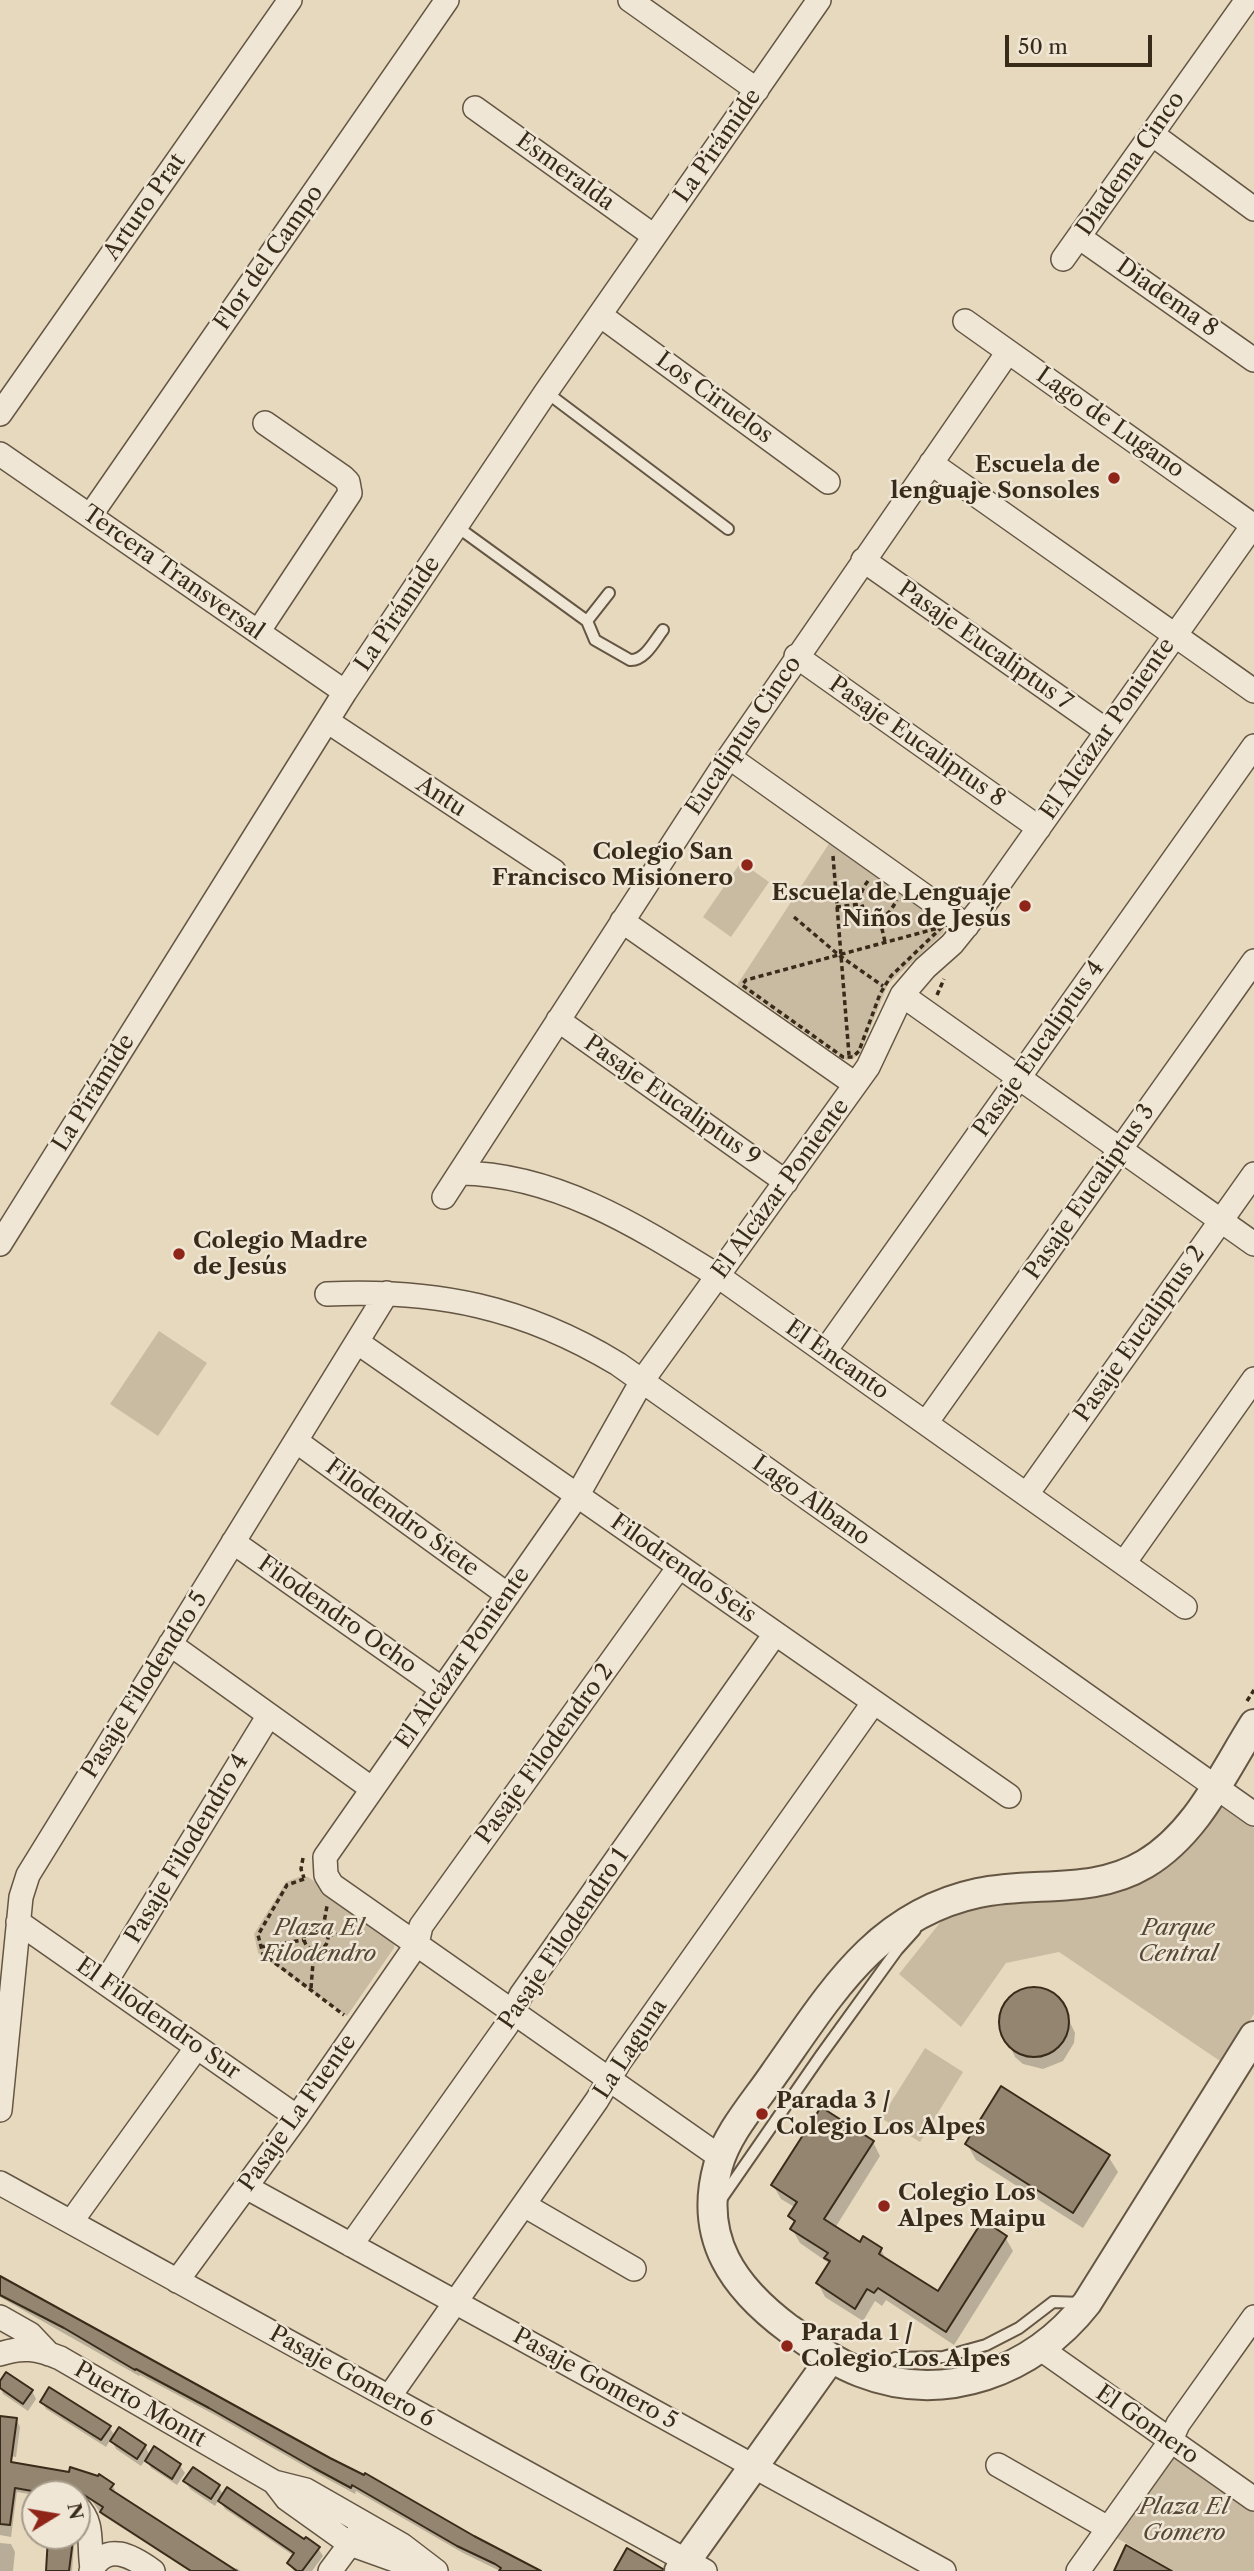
<!DOCTYPE html>
<html>
<head>
<meta charset="utf-8">
<style>
	body { margin:0 }
	#map { position:relative; width:1254px; height:2571px; overflow:hidden; background:#e6d9be; font-family:"Libre Caslon Text",serif }
	canvas { display:block }
	.north { position:absolute; left:21px; top:2480px; width:70px; height:70px; box-sizing:border-box; background:#efe6d5; border:2px solid #a69b8a; border-radius:50%; rotate:79deg; font-size:19px; font-weight:700; line-height:28px; text-align:center; color:#392b1a }
	.north::after { content:''; display:block; margin:auto; width:24px; height:32px; background:#8f2418; clip-path:polygon(50% 0,100% 100%,50% 72%,0 100%) }
	.scale { position:absolute; left:1005px; top:35px; width:147px; height:32px; box-sizing:border-box; border:4px solid #392b1a; border-top:0; padding-left:9px; font-size:21px; line-height:24px; white-space:nowrap; color:#392b1a; -webkit-text-stroke:5px #efe6d5; paint-order:stroke }
</style>
</head>
<body>
<div id="map">
<canvas width="1254" height="2571"></canvas>
<div class="north">N</div>
<div class="scale">50 m</div>
</div>
<script>
const context = document.querySelector('canvas').getContext('2d');
context.lineJoin = 'round';
function fill(path, color) { context.fillStyle = color; context.fill(path, 'evenodd'); }
function trace(path, color, width, dash) { context.strokeStyle = color; context.lineWidth = width; context.lineCap = dash ? 'butt' : 'round'; context.setLineDash(dash || []); context.stroke(path); }
function drawText(font, color, halo, rows, align = 'center') {
  context.font = font + ' "Libre Caslon Text",serif'; context.lineWidth = 5; context.setLineDash([]); context.textBaseline = 'middle'; context.strokeStyle = halo; context.fillStyle = color; for (const [text, x, y, turn = 0] of rows) {
    context.save(); context.translate(x, y); context.rotate((+turn || 0) * Math.PI / 180); context.textAlign = isNaN(turn) ? turn : align; if (halo) context.strokeText(text, 0, 0); context.fillText(text, 0, 0); context.restore();
  }
}
fill(new Path2D(`
	M832 839 942 918 945 926 943 933 888 984 860 1053 853 1059 846 1060 737 985Z
	M741 862 769 882 731 937 703 917Z
	M159 1331 207 1363 158 1436 110 1404Z
	M1215 1799 1254 1828V2014L1223 2063 1059 1952 1006 1963 961 2027 899 1974 951 1909 996 1901 1119 1891 1185 1841Z
	M299 1877H308L389 1933 395 1941 394 1948 347 2016 258 1953 254 1934 286 1882Z
	M925 2048 963 2072 920 2142 881 2118Z
	M1173 2455 1254 2510V2571H1174L1110 2534Z`), '#c9bba2');
fill(new Path2D(`
	M1032 1988 1043 1989 1060 2001 1075 2033 1074 2043 1063 2061 1043 2069 1023 2064 1015 2057 1000 2023 1001 2013 1013 1995Z
	M873 2142 880 2156 835 2228 860 2244 881 2250 888 2262 938 2294 1005 2237 1013 2251 954 2345 886 2300 882 2306 875 2301 863 2321 825 2297 818 2283 830 2264 800 2243 792 2229 795 2224 791 2216 796 2208 781 2199 773 2185Z
	M967 2144 1108 2156 1118 2172 1083 2228 976 2160Z
	M0 2277 329 2459 536 2571H500L463 2553 356 2491 355 2494 320 2475 215 2415 140 2375 139 2376 0 2297Z
	M0 2384 32 2391 36 2399 28 2411 3 2394Z
	M42 2402 109 2427 115 2436 145 2446 150 2456 155 2449 180 2466 185 2473 177 2485 151 2468 146 2459 141 2466 116 2449 111 2439 106 2447 46 2409Z
	M16 2419 20 2427 16 2457 2 2455 0 2427Z
	M0 2460 112 2485 115 2490 113 2493 216 2560 217 2558 235 2570 236 2568 241 2571H189L102 2515 92 2501 85 2497 77 2496V2494L35 2495 17 2492 11 2537 0 2535Z
	M185 2481 218 2486 224 2496 318 2548 323 2556 312 2571H294L289 2563 294 2556 225 2509 219 2499 215 2506 190 2489Z
	M50 2536H72L74 2546 72 2571H47Z
	M0 2543 11 2544 15 2552 13 2571H0Z`), '#0003');
const building = new Path2D(`
	M999 2022a35 35 0 1 1 70 0a35 35 0 1 1-70 0Z
	M1001 2086 1110 2155 1073 2213 965 2144Z
	M821 2107 874 2141 824 2219 860 2242 863 2236 882 2248 879 2254 938 2291 983 2220 1007 2236 946 2332 878 2288 874 2293 867 2289 855 2309 816 2283 830 2261 824 2258 828 2253 790 2229 795 2221 788 2216 797 2202 771 2185Z
	M0 2276 330 2458 364 2475 365 2473 474 2536 541 2571H499L501 2568 495 2564 457 2546 352 2485 351 2488 314 2468 209 2408 136 2369 135 2370 64 2328 0 2295Z
	M6 2372 33 2390 23 2404 0 2388V2381Z
	M49 2387 111 2426 101 2440 40 2402Z
	M0 2416 17 2418 11 2462 69 2472 70 2467 98 2476 99 2474 114 2484 110 2489 237 2571H191L100 2512 103 2507 81 2493 71 2494 50 2487 49 2494 15 2488 10 2525 0 2524Z
	M119 2427 146 2445 137 2459 110 2441Z
	M154 2446 181 2464 172 2479 145 2461Z
	M193 2467 220 2485 211 2499 183 2481Z
	M227 2487 304 2539 306 2537 320 2547 302 2571H297L287 2563 294 2553 218 2501Z
	M48 2537 73 2540 69 2571H46Z
	M1126 2545 1172 2571H1114Z
	M627 2548 663 2569V2571H614Z`);
fill(building, '#93856f');
trace(building, '#392b1a', 2);
const service = new Path2D(`
	M546 392 728 529
	M456 526 587 621 595 640 630 660C645 661 655 640 663 630
	M587 621 609 593
	M722 2198 821 2055 897 1950 915 1930
	M875 2375 895 2358 943 2357 986 2345 1019 2328 1053 2302 1083 2303`);
const minor = new Path2D(`
	M630 0 757 90
	M475 108 654 236
	M1152 134 1254 209
	M1079 237 1254 360
	M1063 259 1247 0
	M600 315 828 482
	M965 321 1254 526
	M0 414 290 0
	M0 454 345 692
	M931 463 1254 691
	M90 516 447 0
	M863 560 1107 731
	M258 632 350 493 348 482 343 477 265 423
	M796 656 1039 828
	M327 721 554 871
	M729 757 967 926
	M622 921 855 1084
	M902 995 1254 1244
	M558 1020 786 1182
	M460 1173C556 1174 639 1227 718 1276L1185 1607
	M444 1197 729 757 1008 352
	M0 1244 345 692 546 392 819 0
	M327 1294C436 1289 524 1307 618 1364L1254 1814
	M357 1342 1009 1796
	M825 1351 1254 746
	M926 1423 1254 961
	M296 1441 508 1595
	M1027 1494 1254 1174
	M233 1542 442 1689
	M1124 1563 1254 1379
	M170 1644 371 1788
	M18 1922 297 2117
	M105 1983 269 1715
	M0 2110 21 1897 28 1875 387 1293
	M720 2157 332 1885 326 1875 325 1857 577 1496 642 1381 868 1067 902 995 925 968 952 944 989 898 1254 524
	M0 2183 705 2571
	M246 2187 944 2571
	M524 2205 634 2269
	M71 2222 197 2047
	M351 2245 507 2025 521 1995 775 1634
	M177 2281 297 2117 417 1944 421 1926 679 1567
	M0 2317 30 2334 49 2354
	M1041 2349 1254 2499
	M0 2354C23 2346 38 2349 60 2358L274 2482 306 2490 402 2545 436 2571
	M389 2397 597 2100 620 2061 874 1702
	M998 2465 1108 2528
	M274 2482 287 2499 350 2544 406 2564 426 2568
	M77 2506C95 2523 88 2545 92 2568
	M91 2571C107 2541 132 2556 153 2571
	M330 2571 359 2532
	M1078 2571 1170 2442 1178 2424 1254 2317`);
const tertiary = new Path2D(`
	M1254 1724C1223 1773 1197 1833 1145 1864 1093 1895 1035 1881 978 1893 875 1915 830 1995 774 2074 755 2102 727 2133 718 2166 698 2239 734 2288 789 2329 812 2345 833 2362 860 2372 944 2405 1033 2372 1087 2303L1254 2036
	M679 2571 831 2358`);
trace(service, '#645643', 14);
trace(minor, '#645643', 26);
trace(tertiary, '#645643', 32);
trace(new Path2D(`
	M833 856 849 1055
	M868 881C857 895 859 906 871 919 885 920 890 912 897 900
	M836 907 861 904
	M794 917 840 956 883 986
	M880 920 885 942
	M942 927 891 976 880 994 859 1051 853 1057H843L742 985 746 980Z
	M937 995 944 979
	M1247 1701 1254 1690
	M303 1858 301 1869 304 1878
	M304 1879 287 1885 258 1935 263 1954 344 2015
	M304 1938a12 12 0 1 1 24 0a12 12 0 1 1-24 0Z
	M323 1928 327 1906
	M328 1935 364 1933
	M260 1947 303 1940
	M311 1988 314 1950`), '#392b1a', 3.5, [5, 3.5]);
trace(service, '#efe6d5', 10);
trace(minor, '#efe6d5', 23);
trace(tertiary, '#efe6d5', 28);
for (const [x, y, r, color] of [
	[1114,478,7,"#8f2418"],
	[747,865,7,"#8f2418"],
	[1025,906,7,"#8f2418"],
	[179,1254,7,"#8f2418"],
	[762,2114,7,"#8f2418"],
	[884,2206,7,"#8f2418"],
	[787,2346,7,"#8f2418"]
]) { const dot = new Path2D(); dot.arc(x, y, r, 0, 2 * Math.PI); context.fillStyle = color; context.fill(dot); trace(dot, '#efe6d5', 2.5); }
drawText('23px', '#392b1a', '#efe6d5', [
	["La Pirámide",718,146,-55],
	["Diadema Cinco",1131,164,-55],
	["Esmeralda",565,172,36],
	["Arturo Prat",145,207,-55],
	["Flor del Campo",269,258,-55],
	["Diadema 8",1167,298,35],
	["Los Ciruelos",714,398,36],
	["Lago de Lugano",1110,423,35],
	["Tercera Transversal",173,573,35],
	["La Pirámide",398,614,-56],
	["Pasaje Eucaliptus 7",985,646,35],
	["El Alcázar Poniente",1108,729,-55],
	["Eucaliptus Cinco",744,736,-56],
	["Pasaje Eucaliptus 8",917,742,35],
	["Antu",441,797,33],
	["Pasaje Eucaliptus 4",1039,1049,-55],
	["La Pirámide",94,1093,-58],
	["Pasaje Eucaliptus 9",672,1101,35],
	["El Alcázar Poniente",781,1189,-54],
	["Pasaje Eucaliptus 3",1090,1192,-55],
	["Pasaje Eucaliptus 2",1140,1334,-55],
	["El Encanto",837,1360,35],
	["Lago Albano",811,1501,35],
	["Filodendro Siete",402,1518,36],
	["Filodrendo Seis",683,1569,35],
	["Filodendro Ocho",337,1615,35],
	["El Alcázar Poniente",463,1658,-55],
	["Pasaje Filodendro 5",145,1685,-58],
	["Pasaje Filodendro 2",545,1754,-54],
	["Pasaje Filodendro 4",187,1849,-59],
	["Pasaje Filodendro 1",564,1939,-56],
	["El Filodendro Sur",158,2019,35],
	["La Laguna",631,2049,-57],
	["Pasaje La Fuente",298,2113,-55],
	["Pasaje Gomero 6",352,2377,29],
	["Pasaje Gomero 5",595,2379,29],
	["Puerto Montt",140,2405,30],
	["El Gomero",1147,2425,35]
]);
drawText('bold 23px', '#392b1a', '#efe6d5', [
	["Escuela de",1100,465,"right"],
	["lenguaje Sonsoles",1100,491,"right"],
	["Colegio San",733,852,"right"],
	["Francisco Misionero",733,878,"right"],
	["Escuela de Lenguaje",1011,893,"right"],
	["Niños de Jesús",1011,919,"right"],
	["Colegio Madre",193,1241],
	["de Jesús",193,1267],
	["Parada 3 /",776,2101],
	["Colegio Los Alpes",776,2127],
	["Colegio Los",898,2193],
	["Alpes Maipu",898,2219],
	["Parada 1 /",801,2333],
	["Colegio Los Alpes",801,2359]
], 'left');
drawText('italic 23px', '#564835', '#efe6d5', [
	["Plaza El",319,1928],
	["Filodendro",319,1954],
	["Parque",1178,1928],
	["Central",1178,1954],
	["Plaza El",1184,2507],
	["Gomero",1184,2533]
]);
</script>
</body>
</html>
